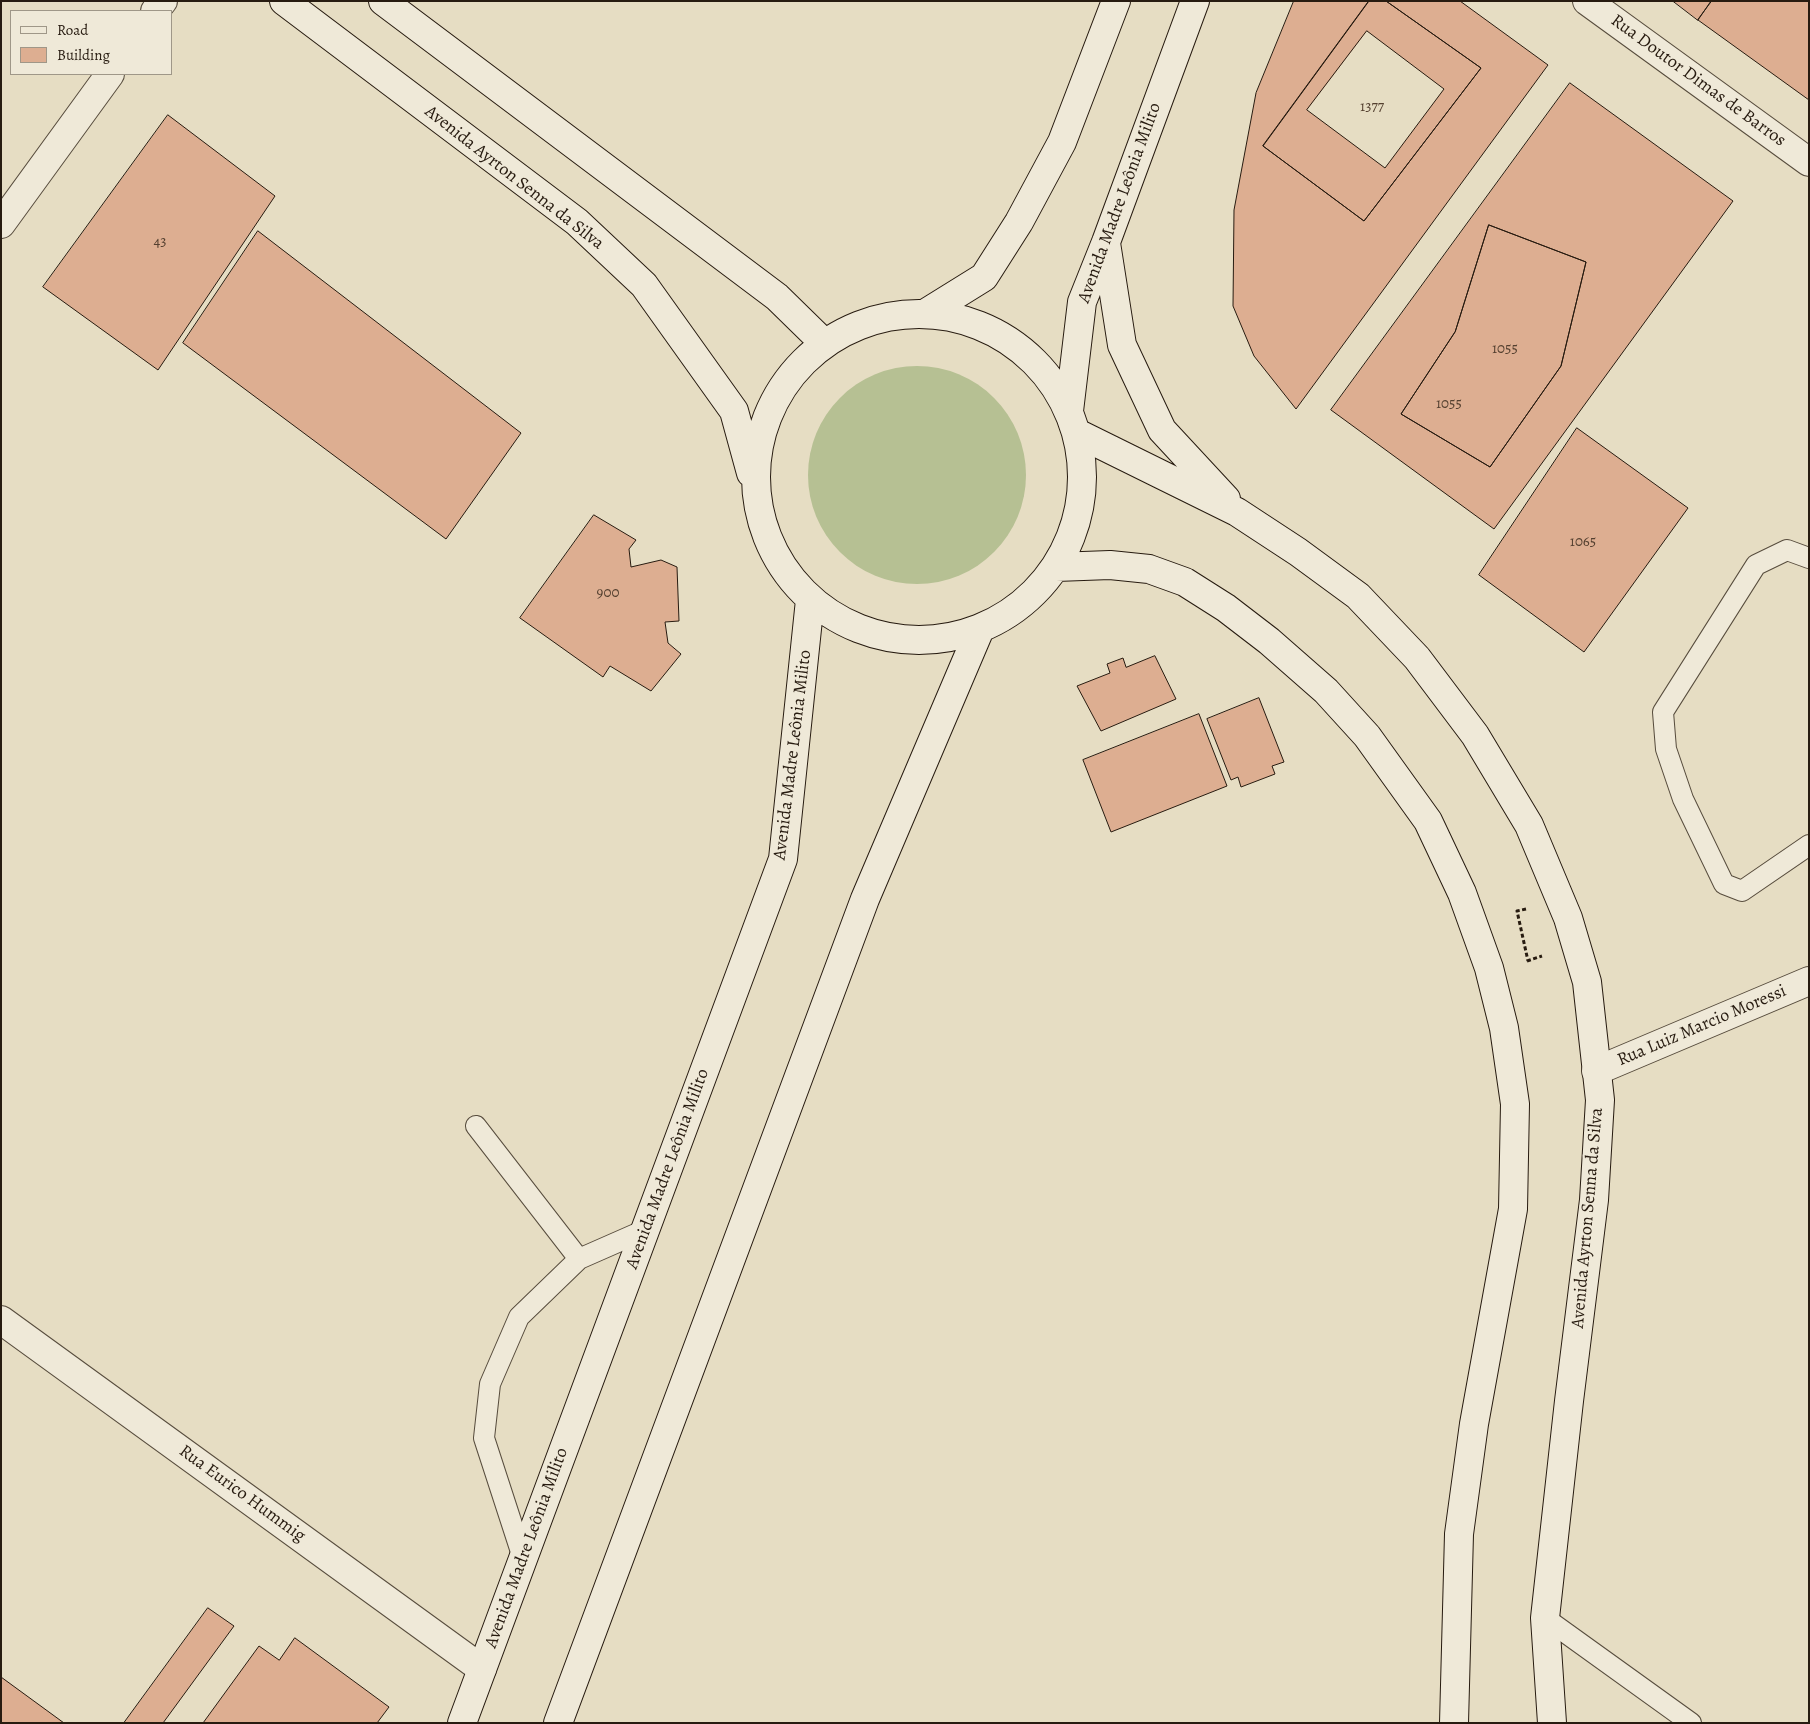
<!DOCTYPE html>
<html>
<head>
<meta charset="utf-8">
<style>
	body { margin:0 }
	#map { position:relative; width:1810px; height:1724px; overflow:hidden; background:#e6ddc3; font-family:Alegreya,serif }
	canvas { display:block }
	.frame { position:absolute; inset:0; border:2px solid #271b10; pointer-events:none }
	.legend { position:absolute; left:10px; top:10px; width:162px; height:65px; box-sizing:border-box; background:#efe9d8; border:1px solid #9f9788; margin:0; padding:6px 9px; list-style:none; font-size:15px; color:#271b10 }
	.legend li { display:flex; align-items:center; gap:10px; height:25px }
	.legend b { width:25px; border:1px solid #9f9788 }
</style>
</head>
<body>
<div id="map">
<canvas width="1810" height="1724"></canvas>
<div class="frame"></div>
<ul class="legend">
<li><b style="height:6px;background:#efe9d8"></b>Road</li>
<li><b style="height:14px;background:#ddae91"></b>Building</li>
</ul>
</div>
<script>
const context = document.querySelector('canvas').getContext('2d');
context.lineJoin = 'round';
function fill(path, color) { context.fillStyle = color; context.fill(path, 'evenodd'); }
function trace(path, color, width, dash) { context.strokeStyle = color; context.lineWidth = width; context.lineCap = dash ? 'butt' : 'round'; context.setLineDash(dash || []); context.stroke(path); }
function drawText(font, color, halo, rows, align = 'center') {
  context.font = font + ' Alegreya,serif'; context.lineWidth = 4; context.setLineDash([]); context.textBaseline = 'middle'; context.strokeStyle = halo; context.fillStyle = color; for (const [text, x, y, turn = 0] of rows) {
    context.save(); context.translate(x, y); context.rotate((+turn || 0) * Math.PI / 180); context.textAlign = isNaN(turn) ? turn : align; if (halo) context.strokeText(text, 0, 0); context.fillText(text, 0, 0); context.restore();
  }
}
fill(new Path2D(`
	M808 475a109 109 0 1 1 218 0a109 109 0 1 1-218 0Z`), '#b6c093');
const building = new Path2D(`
	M1294 1H1369L1263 146 1364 221 1481 68 1386 1H1460L1548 65 1296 409 1254 356 1233 306 1234 210 1256 93Z
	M1369 1H1386L1481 68 1364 221 1263 146Z
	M1673 1H1711L1698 20Z
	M1712 1H1809V100L1698 20Z
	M1367 31 1444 89 1385 168 1307 110Z
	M1570 83 1733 201 1494 529 1331 410ZM1489 225 1586 262 1561 366 1490 467 1401 414 1455 332Z
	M168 115 275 196 158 370 43 287Z
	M1489 225 1586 262 1561 366 1490 467 1401 414 1455 332Z
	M258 231 521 433 446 539 183 343Z
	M1577 428 1688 508 1584 652 1479 575Z
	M594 515 636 540 629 549 631 567 661 560 677 567 679 621 665 622 668 643 681 654 651 691 610 666 603 677 520 618Z
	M1155 656 1176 699 1101 731 1077 686 1110 673 1107 664 1123 658 1126 667Z
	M1259 698 1284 762 1272 766 1275 774 1241 787 1238 777 1231 780 1207 719Z
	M1199 714 1227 786 1111 832 1083 760Z
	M208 1608 234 1626 163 1723H124Z
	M295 1638 389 1707 377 1723H203L259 1646 279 1660Z
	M1 1677 64 1723H1Z`);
fill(building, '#ddae91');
trace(building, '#271b10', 1);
const lane = new Path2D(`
	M1809 558 1787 550 1756 565 1663 712 1666 749 1683 799 1724 884 1742 891 1809 845
	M476 1126 579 1259
	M523 1558 484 1438 490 1384 519 1317 579 1259 645 1230
	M1545 1618 1691 1723`);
const street = new Path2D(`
	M1587 1 1809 162
	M155 11 163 1
	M1 224 110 74
	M1596 1071 1809 981
	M1 1320 482 1669`);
const secondary = new Path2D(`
	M284 1 577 222 644 285 734 411 751 473
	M383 1 777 297 824 343
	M1106 243 1122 345 1162 430 1226 499
	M926 313 984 277 1019 222 1062 142 1116 1
	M756 477a163 163 0 1 1 326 0a163 163 0 1 1-326 0Z
	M1069 411 1082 302 1106 242 1195 1
	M1077 433 1237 512 1298 552 1358 596 1417 658 1475 735 1529 825 1568 918 1587 982 1600 1100 1594 1200 1569 1401 1545 1618 1552 1723
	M1056 567 1110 565 1149 569 1185 582 1226 608 1269 641 1326 691 1367 736 1428 821 1462 893 1489 968 1504 1028 1515 1104 1513 1209 1474 1424 1459 1534 1454 1723
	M462 1723 783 859 810 600
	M558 1723 865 899 980 629`);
trace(lane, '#574c3d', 22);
trace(street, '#574c3d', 30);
trace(secondary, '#271b10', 30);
trace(new Path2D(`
	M1526 909 1517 911 1528 961
	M1527 961 1542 956`), '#271b10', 3, [4, 2.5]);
trace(lane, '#efe9d8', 20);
trace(street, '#efe9d8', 28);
trace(secondary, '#efe9d8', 28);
drawText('15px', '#544030', null, [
	["1377",1372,107],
	["43",160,242],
	["1055",1505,349],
	["1055",1449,404],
	["1065",1583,542],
	["900",608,593]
]);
drawText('18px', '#271b10', '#efe9d8', [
	["Rua Doutor Dimas de Barros",1698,81,36],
	["Avenida Ayrton Senna da Silva",514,178,38],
	["Avenida Madre Leônia Milito",1120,203,-70],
	["Avenida Madre Leônia Milito",793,755,-83],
	["Rua Luiz Marcio Moressi",1702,1026,-23],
	["Avenida Madre Leônia Milito",668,1169,-70],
	["Avenida Ayrton Senna da Silva",1588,1218,-85],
	["Rua Eurico Hummig",242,1494,36],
	["Avenida Madre Leônia Milito",527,1548,-70]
]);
</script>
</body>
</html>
